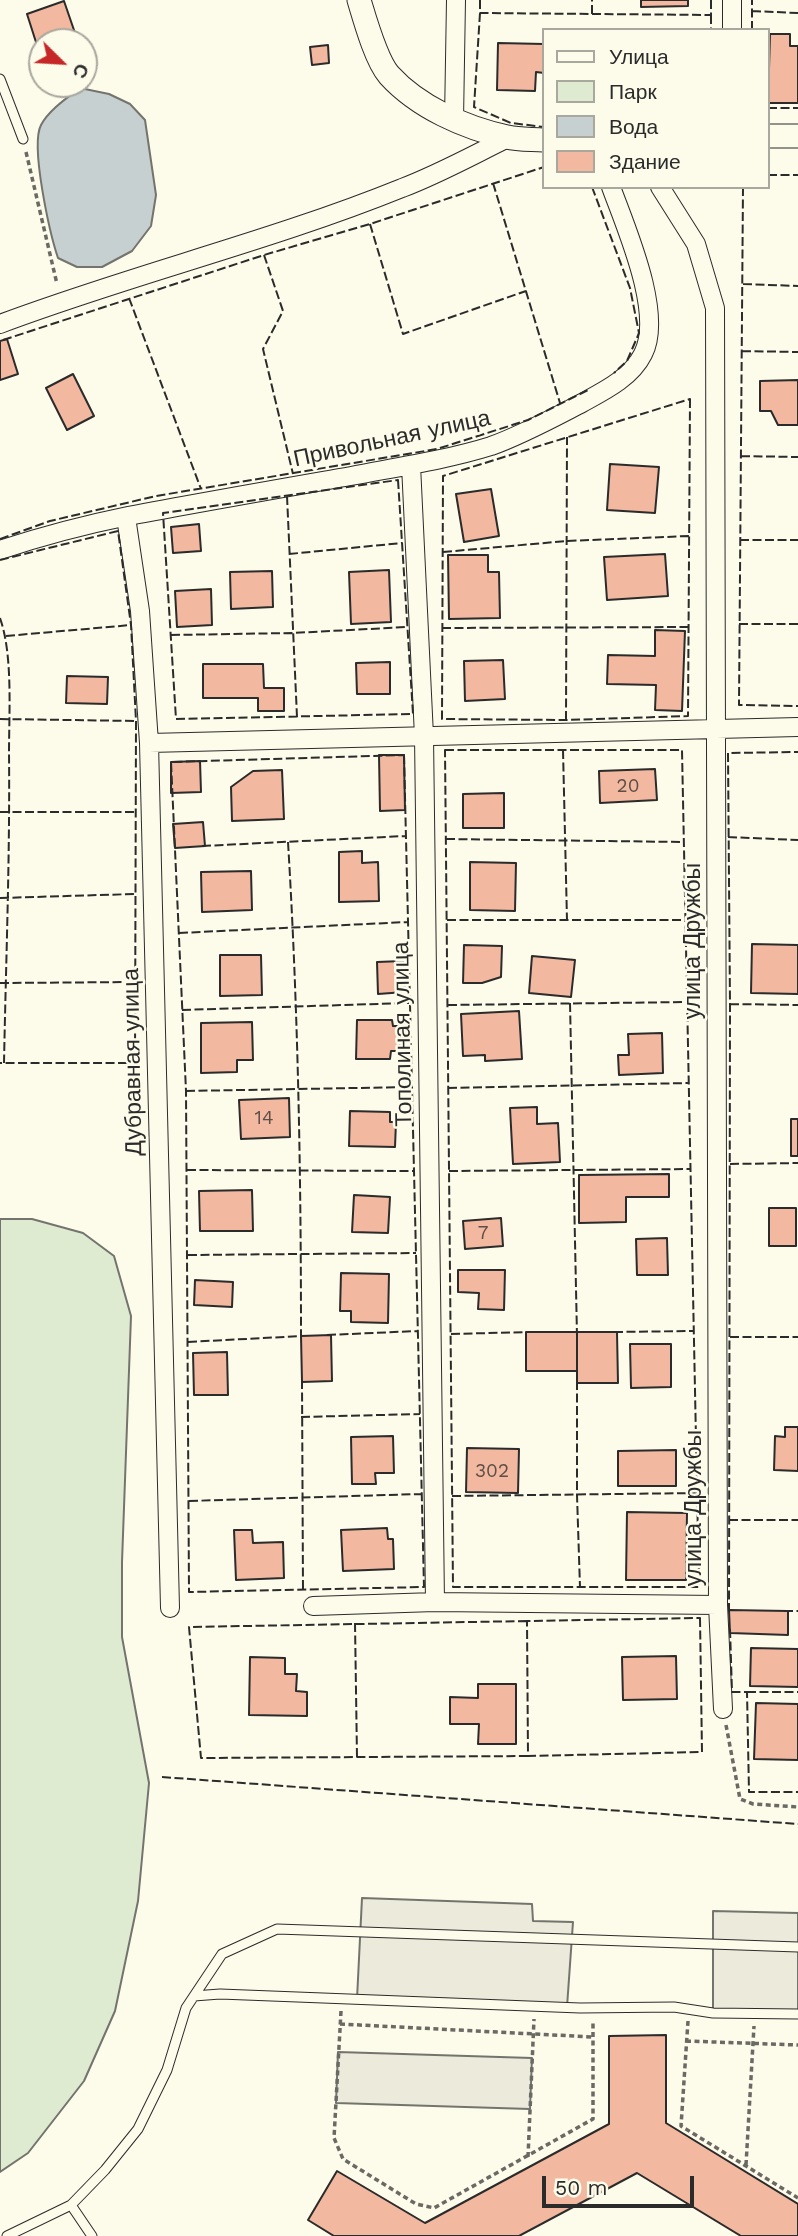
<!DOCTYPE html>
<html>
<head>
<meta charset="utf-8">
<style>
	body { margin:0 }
	#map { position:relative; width:798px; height:2236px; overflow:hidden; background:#fdfbea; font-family:"Work Sans",sans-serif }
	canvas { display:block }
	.legend { position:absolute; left:542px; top:28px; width:228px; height:161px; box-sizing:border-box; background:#fdfbea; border:2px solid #a9a89e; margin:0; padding:9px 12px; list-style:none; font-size:21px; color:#2b2b2b }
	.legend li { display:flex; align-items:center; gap:14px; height:35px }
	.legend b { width:35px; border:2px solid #a9a89e }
	.north { position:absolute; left:28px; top:28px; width:70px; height:70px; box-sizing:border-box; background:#fdfbea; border:2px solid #a9a89e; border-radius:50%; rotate:114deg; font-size:19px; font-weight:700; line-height:28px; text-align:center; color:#2b2b2b }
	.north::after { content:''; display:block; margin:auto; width:24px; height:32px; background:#c62828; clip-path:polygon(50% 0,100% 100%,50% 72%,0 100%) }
	.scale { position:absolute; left:542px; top:2176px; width:152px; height:32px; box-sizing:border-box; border:4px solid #2b2b2b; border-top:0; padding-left:9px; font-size:21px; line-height:24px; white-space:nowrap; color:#2b2b2b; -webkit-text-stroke:5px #fdfbea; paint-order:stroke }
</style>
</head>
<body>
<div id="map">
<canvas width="798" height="2236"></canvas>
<ul class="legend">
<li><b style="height:9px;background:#fdfbea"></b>Улица</li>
<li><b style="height:19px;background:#deebd1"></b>Парк</li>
<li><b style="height:19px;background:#c7d0d0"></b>Вода</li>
<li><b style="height:19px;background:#f2b8a0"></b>Здание</li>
</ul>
<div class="north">С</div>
<div class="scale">50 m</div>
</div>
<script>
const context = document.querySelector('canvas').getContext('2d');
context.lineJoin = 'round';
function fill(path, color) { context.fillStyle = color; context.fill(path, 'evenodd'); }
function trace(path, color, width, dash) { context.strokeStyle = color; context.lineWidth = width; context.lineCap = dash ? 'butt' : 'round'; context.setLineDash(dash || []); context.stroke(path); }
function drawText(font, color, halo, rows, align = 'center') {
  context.font = font + ' "Work Sans",sans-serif'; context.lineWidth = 5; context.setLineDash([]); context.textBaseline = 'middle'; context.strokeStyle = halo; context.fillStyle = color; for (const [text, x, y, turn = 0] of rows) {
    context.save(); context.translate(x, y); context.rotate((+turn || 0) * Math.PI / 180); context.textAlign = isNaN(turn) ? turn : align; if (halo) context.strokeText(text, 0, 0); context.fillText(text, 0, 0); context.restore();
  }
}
const green = new Path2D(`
	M0 1219H32L83 1233 114 1256 131 1316 122 1562V1637L149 1783 138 1901 115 2011 84 2081 28 2153 0 2172Z`);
fill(green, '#deebd1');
trace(green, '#74746e', 2);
const parking = new Path2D(`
	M362 1898 532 1904 533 1921 573 1922 567 2007 357 1999Z
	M713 1911 798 1913V2014L713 2013Z
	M338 2052 532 2058 530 2109 336 2103Z`);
fill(parking, '#eceadb');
trace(parking, '#74746e', 2);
const water = new Path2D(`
	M80 88 109 94 130 104 145 120 156 195 151 226 132 251 102 267H77L58 258C50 234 30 146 41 125 49 110 67 98 80 88Z`);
fill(water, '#c7d0d0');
trace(water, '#74746e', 2);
const building = new Path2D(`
	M641 0H688V6L641 7Z
	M64 1 75 33 54 40 55 42H42V61L27 14Z
	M770 34H790V46H798V103H768Z
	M498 43 544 44V73L536 72 535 91 497 90Z
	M328 45 329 63 312 65 310 47Z
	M7 339 18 374 0 380V341Z
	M73 374 94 416 67 430 46 388Z
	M798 380V425H778L771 411H760V381Z
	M610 464 659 467 655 513 607 510Z
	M491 489 499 536 464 542 456 494Z
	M199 524 201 551 173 553 171 527Z
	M665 554 668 596 607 600 604 557Z
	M448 555H488V572H499L500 618 449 619Z
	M389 570 391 622 351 624 349 572Z
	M272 571 273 607 231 609 230 572Z
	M211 589 212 625 177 627 175 591Z
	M655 630 685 631 682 711 655 710 656 685 607 684 608 655 655 656Z
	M503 660 505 699 465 701 464 661Z
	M390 662V694H357L356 663Z
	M203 664H263L264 688H284V711H258V698H203Z
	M67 676 108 677 107 704 66 703Z
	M379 755H404L405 810 380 811Z
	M200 761 201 792 171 793V762Z
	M655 769 657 800 600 803 599 771Z
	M282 770 284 819 232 821 231 787 253 771Z
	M504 793V828H463V794Z
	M203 822 205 846 175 848 173 824Z
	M362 851V863L378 862 379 901 339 902V852Z
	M470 862 516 863 515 911 470 910Z
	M251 871 252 910 202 912 201 872Z
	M752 944 798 945V994L751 993Z
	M464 945 502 946 501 977 482 983H463Z
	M220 955H261L262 995 220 996Z
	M532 956 575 960 571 997 529 993Z
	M403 961 405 992 378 994 377 962Z
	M519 1011 522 1059 485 1061V1055L463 1056 461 1014Z
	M357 1020H392L393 1026H400V1051H391L390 1059H356Z
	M252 1022 253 1060H237V1072L201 1073V1023Z
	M662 1033 663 1073 619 1075 618 1055H629L628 1034Z
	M289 1098 290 1137 241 1139 239 1100Z
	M537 1107V1124L558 1123 560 1162 513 1164 510 1108Z
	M350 1111 390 1112V1122H396L395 1147 349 1146Z
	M791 1119H798V1156H791Z
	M669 1174V1197H626V1222L579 1223V1175Z
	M252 1190 253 1231H200L199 1191Z
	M354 1195 390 1197 388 1233 352 1232Z
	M769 1208H796V1246H769Z
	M501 1218 503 1246 465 1249 463 1221Z
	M667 1238 668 1275H637L636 1239Z
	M458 1270H505L504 1310 478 1309 479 1293 458 1292Z
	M341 1273 389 1274 388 1323 351 1322V1311H340Z
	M195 1280 233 1282 232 1307 194 1305Z
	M526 1332H577V1371H526Z
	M577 1332H617L618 1383H577Z
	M331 1335 332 1381 302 1382 301 1336Z
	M630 1344H671V1387L631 1388Z
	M227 1352 228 1395H194L193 1353Z
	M785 1427H798V1471L774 1470 775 1436 785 1437Z
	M393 1436 394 1473H375L376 1484H352L351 1437Z
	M467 1448 519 1449 518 1493 466 1492Z
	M676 1450V1486H618V1451Z
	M627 1512 687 1513 686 1580H626Z
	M387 1528 388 1539H393L394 1569 343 1571 341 1530Z
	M234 1530H252L253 1543 283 1542 284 1578 236 1580Z
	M729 1610 788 1611V1635L730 1633Z
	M751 1648 798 1649V1687L750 1686Z
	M676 1656 677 1699 623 1700 622 1657Z
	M250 1657 285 1658V1674H297L296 1691 307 1692V1716L249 1715Z
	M478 1684H516V1744H478L479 1724H450V1697L478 1698Z
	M756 1703 798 1704V1760L754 1759Z
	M666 2035V2123L798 2204V2236H741L637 2173 519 2236H334L308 2220 337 2171 425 2223 609 2124V2036Z`);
fill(building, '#f2b8a0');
trace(building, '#2b2b2b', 2);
const service = new Path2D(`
	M0 79 23 139
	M194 1996 220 1994 580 2008 674 2007 713 2013 798 2014
	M71 2205 92 2236
	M7 2236 71 2205 105 2170 138 2129 167 2070 186 2008 222 1954 277 1929 798 1947`);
const minor = new Path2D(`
	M732 30V0
	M454 120 456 0
	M660 187 696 244 715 308 718 1605 723 1709
	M0 324C133 274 271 241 402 188 439 174 473 155 508 138
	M411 465 424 736 435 1602
	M126 517 140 611 149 743 170 1608
	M0 550C42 536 84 525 128 516 202 502 277 489 351 476 398 467 446 460 491 446 522 435 553 418 582 403 604 391 631 378 643 354 664 314 626 228 611 187
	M149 743 798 727
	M313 1606 435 1602 718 1605`);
const tertiary = new Path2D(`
	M359 0C365 20 376 60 389 75 418 107 465 128 507 137 519 140 532 139 544 140
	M768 136H798`);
trace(service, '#2b2b2b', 11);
trace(minor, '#2b2b2b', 20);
trace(tertiary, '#2b2b2b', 25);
trace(new Path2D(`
	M26 152 57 284
	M726 1725 740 1799 753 1804 798 1807
	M341 2011 334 2138 343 2159 416 2204 434 2208 593 2119V2020
	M688 2021 681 2126 798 2198
	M340 2024 593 2037
	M686 2041 798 2045
	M528 2157 534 2019
	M746 2165 754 2026`), '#6a6964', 3.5, [5, 3.5]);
trace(service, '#fdfbea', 9);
trace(minor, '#fdfbea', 18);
trace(tertiary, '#fdfbea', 23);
trace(new Path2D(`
	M480 0V13L711 15V0
	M752 11 798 13
	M480 13 474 107 511 123 544 127
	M592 14V0
	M711 15V30
	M752 30V0
	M768 108H798
	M768 175H798
	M493 183 560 403
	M592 187 630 288 639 333 627 361 614 373
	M743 187 739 705 798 706
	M370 224 403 334 526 291
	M264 255 283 311 263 349 293 474
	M743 284 798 286
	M129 298 201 489
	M3 340 264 255 370 224 544 167
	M742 351 798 352
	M690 399 688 716 566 720 442 719 443 476Z
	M741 456 798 457
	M398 480 413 714 176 719 163 513Z
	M287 496 297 717
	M0 539 50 521 156 496 437 449 528 420 588 390
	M740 540H798
	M443 552 567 541 689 536
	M289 554 402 543
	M0 560 118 531 131 625 136 721 135 1063H0
	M0 618C13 655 9 712 9 752 10 856 6 959 4 1063
	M739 624H798
	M442 628 688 627
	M171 635 293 633 407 627
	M6 636 131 625
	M0 719 136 721
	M566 720 567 437
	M445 750H682L699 1587H453Z
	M563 750 567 920
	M404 755 424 1587 189 1592 186 1091 171 762Z
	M0 812H136
	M728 837 798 840
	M446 839 684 842
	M288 842C298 1007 301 1172 301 1338
	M202 846 405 836
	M0 898 134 894
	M447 920H686
	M179 933 408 922
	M0 983 135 982
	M570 1003 577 1336
	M730 1004 798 1005
	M448 1005 688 1002
	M182 1010 409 1003
	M448 1088 689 1083
	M186 1091 412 1087
	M730 1164 798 1163
	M187 1170 414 1171
	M449 1171 691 1169
	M188 1255 416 1253
	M614 1332 694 1331
	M451 1334 530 1332
	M327 1335 418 1331
	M730 1337H798
	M188 1342 302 1336
	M302 1380 303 1590
	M577 1381V1495L580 1587
	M301 1417 420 1414
	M452 1496 698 1493
	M189 1501 422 1494
	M729 1520H798
	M784 1611H798
	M729 1612 730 1004 728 753 798 752
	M700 1618 702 1752 528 1756 527 1621Z
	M527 1621 189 1627 201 1758 528 1756
	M355 1623 357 1757
	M730 1629 732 1692H747L749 1792H798
	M747 1692H798
	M162 1777 798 1824`), '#2b2b2b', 2, [9, 3.5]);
drawText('19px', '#5d4e48', null, [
	["20",628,786],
	["14",264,1118],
	["7",483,1233],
	["302",492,1471]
]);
drawText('23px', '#2b2b2b', '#fdfbea', [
	["Привольная улица",392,439,-12],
	["улица Дружбы",693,941,-90],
	["Тополиная улица",403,1034,-91],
	["Дубравная улица",133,1062,-91],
	["улица Дружбы",694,1508,-90]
]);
</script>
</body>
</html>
